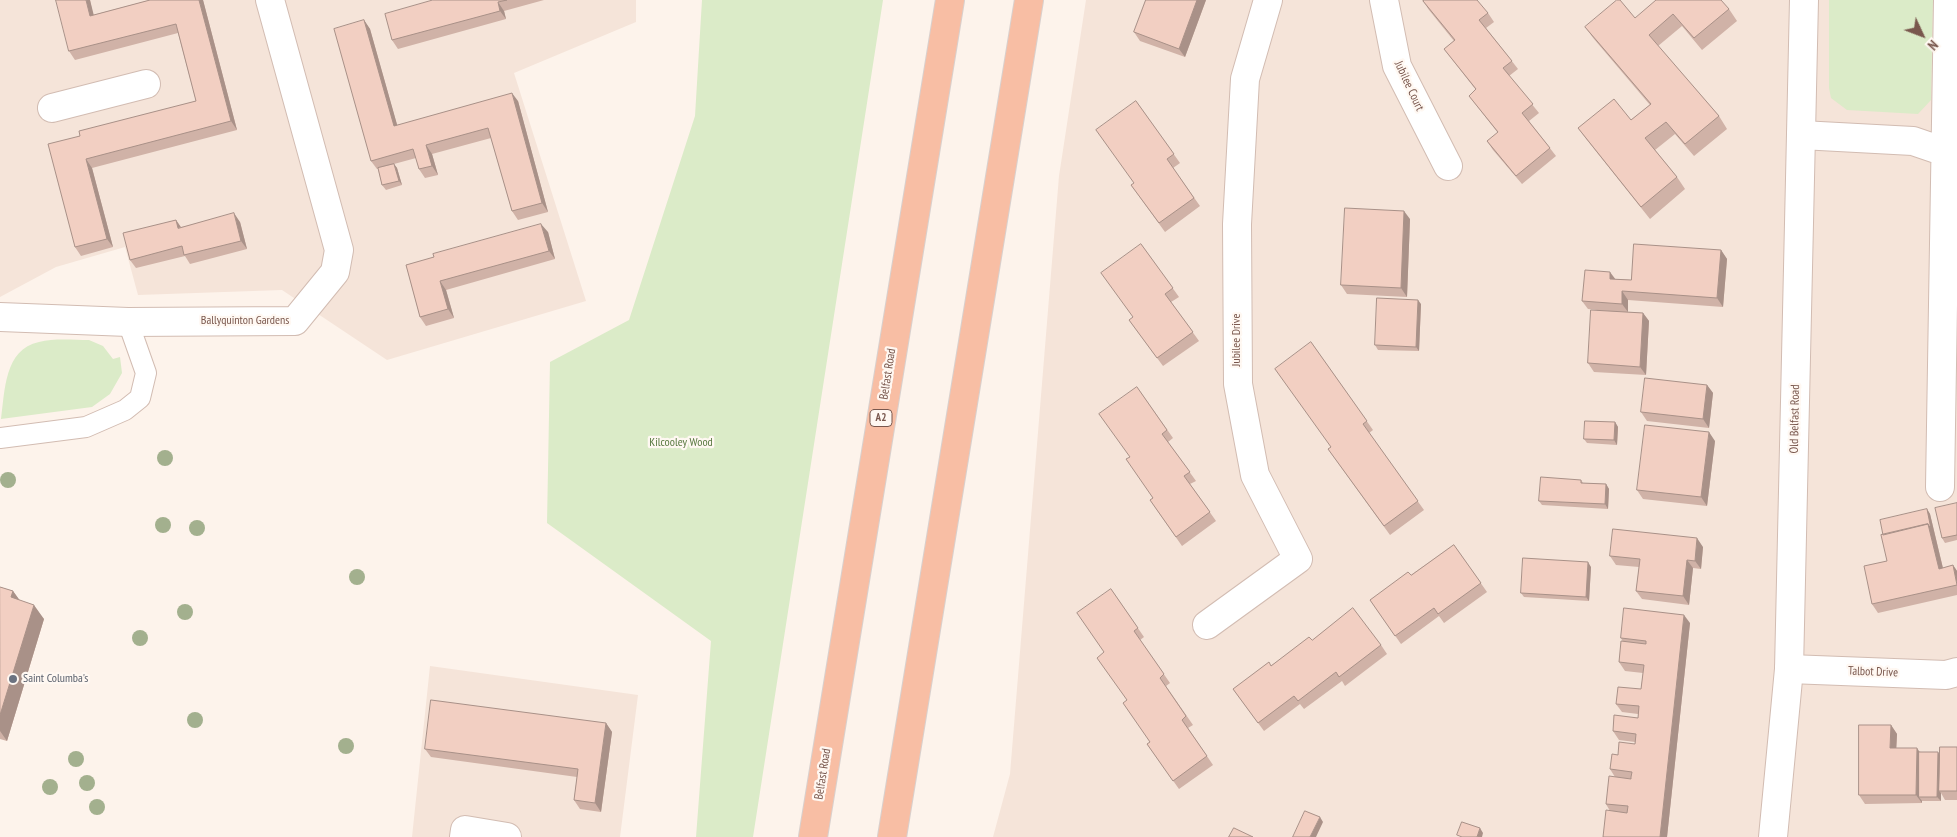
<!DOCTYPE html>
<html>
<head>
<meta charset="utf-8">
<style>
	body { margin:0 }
	#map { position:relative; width:1957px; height:837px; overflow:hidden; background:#fdf3eb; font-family:"PT Sans Narrow",sans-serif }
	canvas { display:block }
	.north { position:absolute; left:1897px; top:10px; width:50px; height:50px; -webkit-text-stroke:4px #fff8f2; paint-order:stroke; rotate:133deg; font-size:14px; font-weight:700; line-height:20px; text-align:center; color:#79574d }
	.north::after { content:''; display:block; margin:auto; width:18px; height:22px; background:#79574d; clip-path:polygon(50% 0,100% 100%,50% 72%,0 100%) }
</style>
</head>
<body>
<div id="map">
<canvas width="1957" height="837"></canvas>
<div class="north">N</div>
</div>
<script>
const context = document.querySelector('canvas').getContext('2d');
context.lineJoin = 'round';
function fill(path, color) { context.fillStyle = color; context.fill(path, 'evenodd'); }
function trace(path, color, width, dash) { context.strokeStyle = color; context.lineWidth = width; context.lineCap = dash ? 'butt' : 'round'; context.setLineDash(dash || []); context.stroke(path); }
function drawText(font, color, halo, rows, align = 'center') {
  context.font = font + ' "PT Sans Narrow",sans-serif'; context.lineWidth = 4.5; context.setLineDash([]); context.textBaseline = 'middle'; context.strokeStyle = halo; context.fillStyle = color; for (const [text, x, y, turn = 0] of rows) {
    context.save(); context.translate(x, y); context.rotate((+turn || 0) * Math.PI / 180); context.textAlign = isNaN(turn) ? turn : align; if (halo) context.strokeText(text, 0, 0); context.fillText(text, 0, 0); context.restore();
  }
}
fill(new Path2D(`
	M0 0H636V22L514 73 586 301 387 360 282 290 138 295 125 247 56 267 0 297Z
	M1086 0H1957V837H993L1010 774 1059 176Z
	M430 666 638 695 620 837H412Z`), '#f5e4d9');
fill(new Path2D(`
	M702 0H883L753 837H696L711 641 547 523 550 362 629 320 695 116Z
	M1829 0H1933L1931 100 1918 114 1847 110 1831 98 1829 88Z
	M89 340 103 346 113 359 120 357 122 373 110 394 92 407 1 419C5 392 4 349 39 342 54 338 73 340 89 340Z`), '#dbebc8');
const service = new Path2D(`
	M0 438 86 427 125 410 140 398 146 373 128 322`);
const pedestrian = new Path2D(`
	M52 108 146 84`);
const minor = new Path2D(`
	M1384 0 1397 66 1448 166
	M1801 135 1913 141 1957 156
	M0 317 128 322 295 321 335 272 339 250 270 0
	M1940 487 1948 0
	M1207 625 1298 559 1255 475 1238 384 1237 224 1245 79 1268 0
	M1789 669 1946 675 1957 672
	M464 837 465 830 507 837`);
const tertiary = new Path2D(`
	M1773 837 1789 669 1804 0`);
const trunk = new Path2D(`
	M813 837 950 0
	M892 837 1029 0`);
trace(service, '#d2bcb2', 22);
trace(pedestrian, '#d2bcb2', 30);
trace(minor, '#d2bcb2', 30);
trace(tertiary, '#d2bcb2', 30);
trace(trunk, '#d9d0cd', 30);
trace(service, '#fff', 20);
trace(pedestrian, '#fff', 28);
trace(minor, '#fff', 28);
trace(tertiary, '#fff', 28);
trace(trunk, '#f8bea4', 28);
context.fillStyle = '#a3b08e';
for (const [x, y] of [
	[165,458],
	[8,480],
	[163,525],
	[197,528],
	[357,577],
	[185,612],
	[140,638],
	[195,720],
	[346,746],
	[76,759],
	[87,783],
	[50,787],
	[97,807]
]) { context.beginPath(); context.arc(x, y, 8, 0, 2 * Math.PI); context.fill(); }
fill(new Path2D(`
	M90 0 93 15 150 0H203L237 130 92 168 113 247 81 256 75 247 80 136 196 101 178 33 75 60 69 51Z
	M433 0H544L504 11 506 19 398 49 392 40Z
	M1146 0H1206L1185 57 1140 41 1134 32Z
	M1423 1 1488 13 1494 22 1486 28 1518 69 1509 76 1539 113 1529 121 1556 156 1522 184 1493 150 1487 141 1498 133 1469 96 1476 90 1444 49 1454 41 1429 10Z
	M1729 9 1737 21 1702 50 1682 26 1658 46 1719 116 1727 129 1694 156 1675 134 1655 150 1677 177 1685 189 1650 219 1587 140 1578 128 1631 120 1650 105 1594 39 1585 27 1635 18Z
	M364 20 370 29 397 125 518 101 548 212 518 220 512 211 491 138 432 154 438 175 425 178 419 169 416 158 394 164 397 168 402 185 386 190 382 185 378 169H377L371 161Z
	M1136 101 1180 163 1173 168 1200 206 1165 232 1131 185 1134 183Z
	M1410 219 1407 297 1347 294 1341 285Z
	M176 220 181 227 240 222 247 249 190 264 185 256 136 268 130 260Z
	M548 232 555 259 446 290 454 318 426 326 420 317 406 265Z
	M1141 244 1179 297 1171 302 1199 341 1163 366 1129 320 1133 317Z
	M1721 250 1727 259 1723 307 1628 300V312L1643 313 1649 321 1646 375 1594 372 1588 363 1597 310 1588 309 1582 301 1616 279 1631 280Z
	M1421 304 1419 351 1378 350 1375 345Z
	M1311 342 1373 430 1369 433 1424 510 1390 535 1328 449 1331 447Z
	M1707 385 1713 393 1709 428 1647 421 1641 412Z
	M1137 387 1173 438 1168 442 1196 481 1190 484 1216 521 1182 546 1150 500 1153 498 1130 457Z
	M1615 422 1618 427 1617 445 1587 443 1584 439Z
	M1715 441 1707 506 1643 499 1637 490Z
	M1581 480 1583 483 1606 484 1609 489 1608 509 1542 505 1539 501Z
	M1957 503V540L1945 543 1942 538Z
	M1927 509 1930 514 1943 568 1953 565 1957 571V595L1878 613 1872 604 1887 561 1883 535Z
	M1454 545 1487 592 1444 623 1439 616 1401 644 1370 600 1411 575Z
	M1703 547 1701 569 1693 568 1689 605 1642 599 1636 591 1639 567 1616 565 1610 556Z
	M1591 567 1589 601 1524 597 1521 593Z
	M0 587 13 591 19 600 44 619 7 741 0 739Z
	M1111 589 1144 637 1140 640 1170 683 1166 686 1193 725 1188 728 1213 765 1179 789 1147 744 1150 742 1127 700Z
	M1690 623 1667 837H1603L1610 811 1606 804 1615 777 1610 769 1618 755 1635 744V742L1619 740 1613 731 1638 718V714L1622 712 1616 704 1641 689 1643 673 1625 671 1619 662 1623 642 1621 638Z
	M1312 640 1381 645 1387 654 1345 686 1342 681 1304 709 1300 704 1264 731 1233 689Z
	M606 723 612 732 601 812 580 809 574 800 577 777 431 757 425 749Z
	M1891 725 1897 734 1896 748 1940 755 1957 747V800H1945L1941 793V801H1922V803L1865 804 1859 795Z`), '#d0b2a7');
fill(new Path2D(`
	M86 0H90L96 24 90 16Z
	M199 0H203L237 130 231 121Z
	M1197 0H1206L1185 57 1179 49Z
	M498 2 504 11 506 19 500 11Z
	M364 20 370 29 400 135 394 126Z
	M512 93 518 101 548 212 542 203Z
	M426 145 432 154 438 175 432 166Z
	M86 159 92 168 113 247 107 239Z
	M394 164 397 168 402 185 399 181Z
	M1404 211 1410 219 1407 297 1401 288Z
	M234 213 240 222 247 249 241 241Z
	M176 220 182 229 178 228Z
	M541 224 548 232 555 259 549 251Z
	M1721 250 1727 259 1723 307 1717 298Z
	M1610 272 1616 280 1610 279Z
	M440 281 446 290 454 318 448 309Z
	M1622 291 1628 300V312L1622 304Z
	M1418 300 1421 304 1419 351 1416 347Z
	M1643 313 1649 321 1646 375 1640 367Z
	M1707 385 1713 393 1709 428 1703 419Z
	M1615 422 1618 427 1617 445 1614 440Z
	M1709 432 1715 441 1707 506 1701 497Z
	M1606 484 1609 489 1608 509 1605 504Z
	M1927 509 1930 514 1945 577 1939 569 1928 524Z
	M1697 538 1703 547 1701 569 1695 561Z
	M1687 560 1693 568 1689 605 1683 596Z
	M1588 562 1591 567 1589 601 1586 597Z
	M1953 565 1957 571V585Z
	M13 591 24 606 11 597Z
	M34 605 44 619 7 741 0 731V715Z
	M1684 615 1690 623 1667 837H1660Z
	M606 723 612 732 601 812 595 803Z
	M1891 725 1897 734 1896 756 1890 748Z
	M1917 748 1923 757 1919 797 1922 801V803L1916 795Z
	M1938 752 1941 757 1939 791 1941 793V801L1937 797Z
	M1320 817 1323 822 1316 837H1310Z
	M1480 828 1483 833 1482 837H1477Z`), '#a99188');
const building = new Path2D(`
	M56 0H86L90 16 150 0H199L231 121 86 159 107 239 75 247 48 144 80 136 79 131 196 101 176 24 69 51Z
	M433 0H507L498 2 500 11 392 40 385 14Z
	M1146 0H1197L1179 49 1134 32Z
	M1425 0H1477L1488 13 1479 20 1512 61 1503 68 1533 104 1522 113 1550 148 1516 176 1487 141 1498 132 1469 96 1476 89 1444 49 1455 40 1423 1Z
	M1617 0H1620L1635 18 1656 0H1721L1729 9 1694 38 1673 14 1649 35 1719 116 1685 144 1666 122 1645 138 1677 177 1641 207 1578 128 1614 99 1631 120 1651 104 1585 27Z
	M364 20 394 126 512 93 542 203 512 211 488 128 426 145 432 166 419 169 413 149 371 161 334 29Z
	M1136 101 1174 154 1167 159 1194 198 1159 223 1131 185 1134 183 1096 130Z
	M394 164 399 181 382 185 378 168Z
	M1345 208 1404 211 1401 288 1341 285Z
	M234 213 241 241 184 255 182 246 130 260 123 233 176 220 178 228Z
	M541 224 549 251 440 281 448 309 420 317 406 265 434 257 433 254Z
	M1141 244 1173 288 1165 294 1193 332 1157 358 1129 320 1133 317 1101 273Z
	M1634 244 1721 250 1717 298 1622 291V304L1582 301 1585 270 1610 272V279L1631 280Z
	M1377 298 1418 300 1416 347 1375 345Z
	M1591 310 1643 313 1640 367 1588 363Z
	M1311 342 1367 421 1363 424 1418 501 1384 526 1328 449 1331 447 1275 369Z
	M1645 378 1707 385 1703 419 1641 412Z
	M1137 387 1167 430 1162 434 1190 472 1184 476 1210 512 1176 537 1150 500 1153 498 1126 459 1130 457 1099 414Z
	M1585 421 1615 422 1614 440 1584 439Z
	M1645 425 1709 432 1701 497 1637 490Z
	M1541 477 1581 480V483L1606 484 1605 504 1539 501Z
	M1957 503V535L1942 538 1935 508Z
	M1927 509 1931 529 1928 524 1883 535 1880 520Z
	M1928 524 1939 569 1953 565 1957 585 1872 604 1864 566 1887 561 1881 535Z
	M1613 529 1697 538 1695 561 1687 560 1683 596 1636 591 1640 559 1610 556Z
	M1454 545 1481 583 1438 614 1434 608 1395 636 1370 600 1408 572 1411 575Z
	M1523 558 1588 562 1586 597 1521 593Z
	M0 587 13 591 11 597 34 605 0 715Z
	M1111 589 1138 628 1134 631 1164 674 1160 678 1186 716 1182 720 1207 756 1173 781 1147 744 1150 742 1123 703 1127 700 1097 658 1104 652 1077 613Z
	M1353 608 1381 645 1339 677 1336 672 1298 701 1294 696 1258 723 1233 689 1269 662 1271 666 1309 637 1312 640Z
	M1624 608 1684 615 1660 837H1603L1606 810 1627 813 1628 806 1606 804 1609 776 1631 779V777L1632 772 1610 769 1612 754 1618 755 1619 742 1635 744 1636 734 1613 731 1614 715 1638 718 1639 706 1616 704 1618 687 1641 689 1644 665 1619 662 1621 641 1646 644V641L1621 638Z
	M431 700 606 723 595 803 574 800 578 769 425 749Z
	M1859 725H1891L1890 748H1917L1916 795H1859Z
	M1940 747H1957V791H1939Z
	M1919 752H1938L1937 797H1919Z
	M1305 811 1320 817 1310 837H1293Z
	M1462 822 1480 828 1477 837H1462L1457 835Z
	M1234 828 1253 837H1229Z`);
fill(building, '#f2cfc2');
trace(building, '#a99188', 1);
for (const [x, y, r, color] of [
	[13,679,5,"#6b7280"]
]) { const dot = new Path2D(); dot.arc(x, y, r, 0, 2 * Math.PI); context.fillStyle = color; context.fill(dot); trace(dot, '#fff8f2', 2); }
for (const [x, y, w] of [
	[881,418,22]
]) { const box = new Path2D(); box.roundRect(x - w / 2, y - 8.5, w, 17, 4); context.fillStyle = '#fff8f2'; context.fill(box); trace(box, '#79574d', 1); }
drawText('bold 11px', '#79574d', null, [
	["A2",881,418]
]);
drawText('12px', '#79574d', '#fff8f2', [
	["Jubilee Court",1409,86,65],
	["Ballyquinton Gardens",245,321],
	["Jubilee Drive",1237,340,-90],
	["Belfast Road",888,374,-81],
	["Old Belfast Road",1795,419,-89],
	["Talbot Drive",1873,672,2],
	["Belfast Road",823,774,-81]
]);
drawText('12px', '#597941', '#fff8f2', [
	["Kilcooley Wood",681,443]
]);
drawText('12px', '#5b616d', '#fff8f2', [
	["Saint Columba's",23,679]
], 'left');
</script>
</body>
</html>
